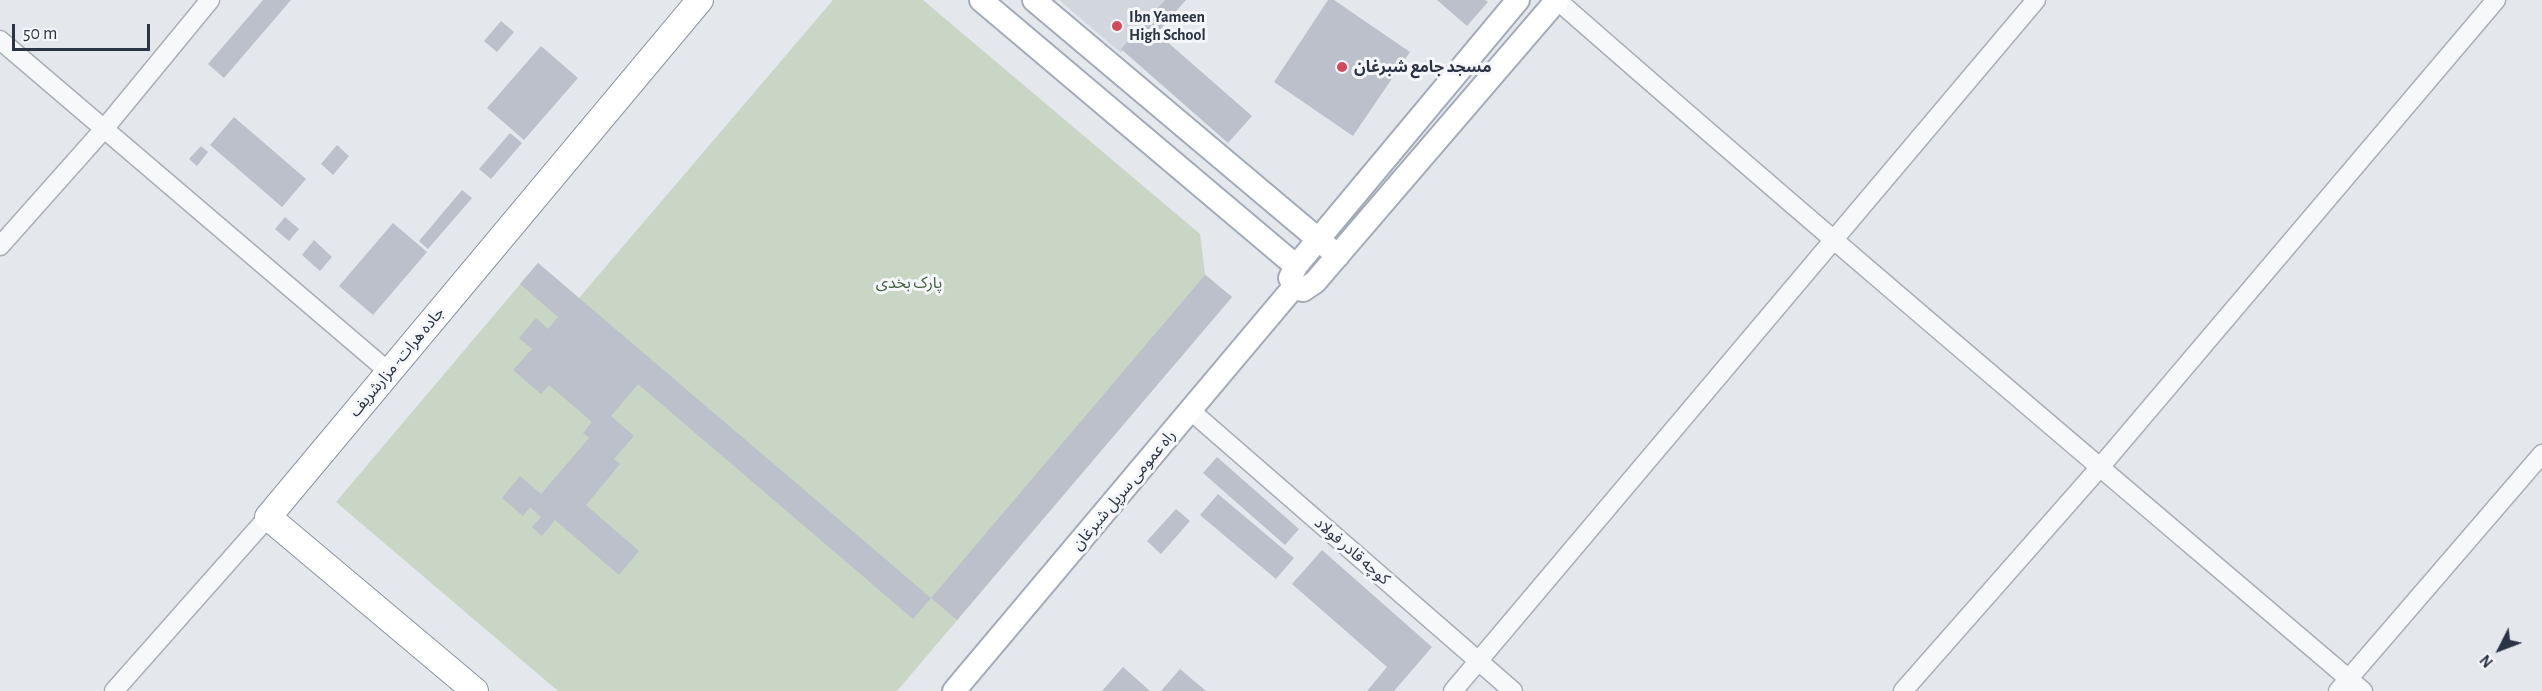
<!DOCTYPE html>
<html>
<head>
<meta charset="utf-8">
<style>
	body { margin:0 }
	#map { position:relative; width:2542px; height:691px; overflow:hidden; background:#e4e7ec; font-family:"Alegreya Sans",sans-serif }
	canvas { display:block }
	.north { position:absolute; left:2470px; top:619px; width:60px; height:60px; -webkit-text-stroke:4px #f4f6f9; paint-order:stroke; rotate:228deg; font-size:16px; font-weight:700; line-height:24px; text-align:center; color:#2b3445 }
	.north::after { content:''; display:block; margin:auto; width:21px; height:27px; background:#2b3445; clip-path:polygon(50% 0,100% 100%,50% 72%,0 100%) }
	.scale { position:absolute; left:12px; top:24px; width:138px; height:27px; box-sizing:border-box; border:3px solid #2b3445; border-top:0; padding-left:8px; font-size:18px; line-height:21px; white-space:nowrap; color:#2b3445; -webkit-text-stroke:4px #f4f6f9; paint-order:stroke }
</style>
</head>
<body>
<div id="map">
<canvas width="2542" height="691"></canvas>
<div class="north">N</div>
<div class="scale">50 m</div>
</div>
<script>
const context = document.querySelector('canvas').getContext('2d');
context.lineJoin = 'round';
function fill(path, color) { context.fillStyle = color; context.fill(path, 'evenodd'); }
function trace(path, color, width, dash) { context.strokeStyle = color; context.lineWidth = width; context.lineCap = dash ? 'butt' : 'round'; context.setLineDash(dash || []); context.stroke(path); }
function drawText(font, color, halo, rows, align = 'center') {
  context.font = font + ' "Alegreya Sans","Noto Sans Arabic",sans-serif'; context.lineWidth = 6; context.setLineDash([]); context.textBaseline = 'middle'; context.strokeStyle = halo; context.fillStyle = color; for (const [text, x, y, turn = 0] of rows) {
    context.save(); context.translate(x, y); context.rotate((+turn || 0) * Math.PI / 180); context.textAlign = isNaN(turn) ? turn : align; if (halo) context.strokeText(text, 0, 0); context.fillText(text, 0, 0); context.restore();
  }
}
fill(new Path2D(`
	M1059 0H1166L1121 53Z`), '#d2d6de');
fill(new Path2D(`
	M833 0H923L1200 234 1205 274 1232 297 897 691H558L336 502 538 263 579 298Z`), '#c9d6c5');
fill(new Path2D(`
	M263 0H291L224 78 208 64Z
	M1165 0H1186L1157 33 1252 116 1228 143 1121 49Z
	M1328 0H1334L1410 52 1353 136 1274 82Z
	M1437 0H1485L1488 2 1467 26Z
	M501 21 514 32 497 52 484 41Z
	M541 46 578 78 524 140 487 108Z
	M234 117 306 179 282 207 210 145Z
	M510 133 522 143 491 179 479 169Z
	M337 145 349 156 333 175 321 164Z
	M201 146 208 152 197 166 189 159Z
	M462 190 472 198 428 249 419 241Z
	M285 217 299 229 289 241 275 229Z
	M393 223 427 252 373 315 339 286Z
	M314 240 332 257 320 271 302 255Z
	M538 263 931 598 913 619 638 384 611 416 634 436 614 459 620 464 586 505 639 551 619 575 555 520 542 536 532 527 541 517 530 507 523 516 502 498 520 476 541 494 589 438 583 433 592 422 549 385 541 394 513 370 532 349 519 338 536 318 548 329 558 317 520 284Z
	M1205 275 1232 297 957 620 931 598Z
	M1217 457 1299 529 1285 545 1203 473Z
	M1218 494 1294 558 1276 579 1200 515Z
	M1176 509 1190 521 1161 554 1147 541Z
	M1322 550 1432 647 1394 691H1367L1387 667 1292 584Z
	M1123 667 1150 691H1102Z
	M1180 669 1206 691H1161Z`), '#bbc0ca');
const minor = new Path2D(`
	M1557 0C1823 233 2093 461 2363 691
	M0 40 389 372
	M0 246 104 129 210 0
	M1191 411 1513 691
	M114 691 268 517
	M1453 691 2036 0
	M1903 691 2101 466 2496 0
	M2338 691 2542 454`);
const major = new Path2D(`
	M981 0 1296 266
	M1034 0 1338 256
	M1290 278 1296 266 1518 0
	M1293 288 1303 290 1315 282 1557 0
	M954 691 1293 288`);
const highway = new Path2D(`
	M475 691 268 517 700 0`);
trace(minor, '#a9aeb7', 21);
trace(major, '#a3abb8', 26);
trace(highway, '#8b94a3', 28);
trace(minor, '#f7f8fa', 18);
trace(major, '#fff', 22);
trace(highway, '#fff', 26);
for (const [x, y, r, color] of [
	[1117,26,6,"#d1495b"],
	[1342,67,6,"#d1495b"]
]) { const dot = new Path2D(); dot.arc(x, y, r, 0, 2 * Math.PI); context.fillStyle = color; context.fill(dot); trace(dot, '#f4f6f9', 2); }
drawText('bold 16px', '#2b3445', '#f4f6f9', [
	["Ibn Yameen",1129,17],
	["High School",1129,35],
	["مسجد جامع شبرغان",1354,67]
], 'left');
drawText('16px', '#3f6138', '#f4f6f9', [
	["پارک بخدی",909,283]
]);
drawText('16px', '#2b3445', '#f4f6f9', [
	["جاده هرات- مزارشریف",397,362,-50],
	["راه عمومی سرپل شبرغان",1124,490,-50],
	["کوچه قادر فولاد",1352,551,41]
]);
</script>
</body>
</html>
